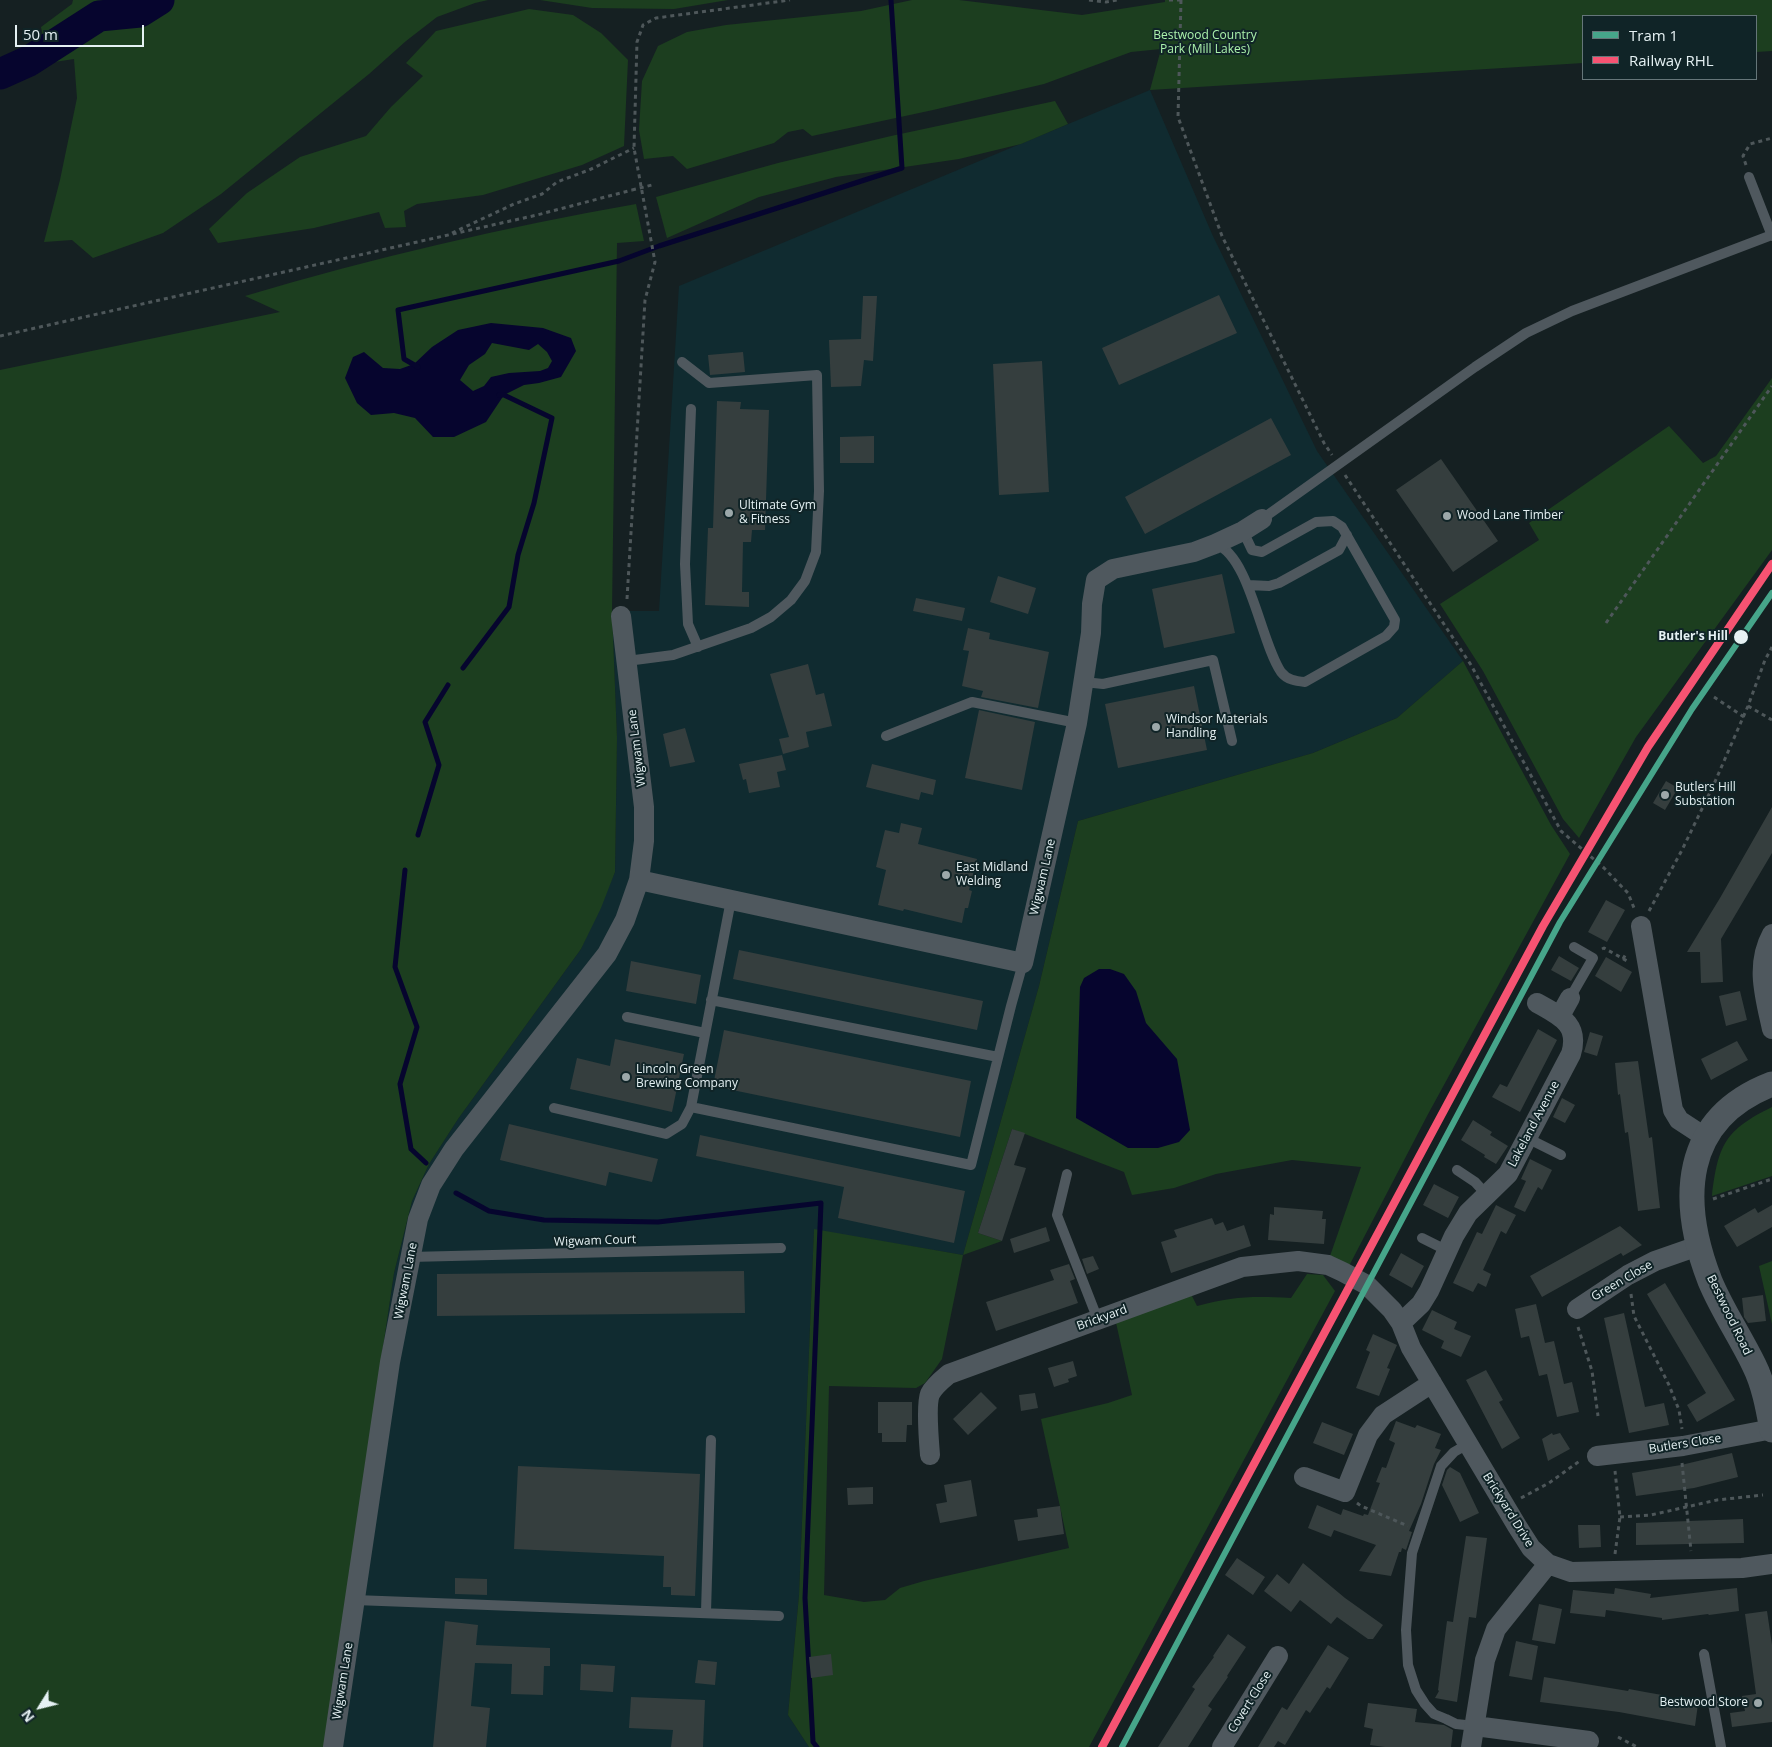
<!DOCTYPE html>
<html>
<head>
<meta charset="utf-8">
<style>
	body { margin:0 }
	#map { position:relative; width:1772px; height:1747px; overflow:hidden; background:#152022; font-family:"Open Sans",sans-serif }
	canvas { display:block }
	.legend { position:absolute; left:1582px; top:15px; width:175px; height:65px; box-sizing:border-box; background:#102427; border:1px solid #657679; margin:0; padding:6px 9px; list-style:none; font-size:15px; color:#e5f1f3 }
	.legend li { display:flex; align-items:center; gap:10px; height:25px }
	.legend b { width:25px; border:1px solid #657679 }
	.north { position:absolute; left:15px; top:1682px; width:50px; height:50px; -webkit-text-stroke:4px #102427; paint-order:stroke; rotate:234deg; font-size:14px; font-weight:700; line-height:20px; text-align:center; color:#e5f1f3 }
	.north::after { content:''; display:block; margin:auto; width:18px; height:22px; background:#e5f1f3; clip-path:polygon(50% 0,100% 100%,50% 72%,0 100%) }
	.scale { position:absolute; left:15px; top:25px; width:129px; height:22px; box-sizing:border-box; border:2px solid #e5f1f3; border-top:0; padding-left:6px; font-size:15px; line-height:18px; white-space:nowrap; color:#e5f1f3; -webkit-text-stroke:4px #102427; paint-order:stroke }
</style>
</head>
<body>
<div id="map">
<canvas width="1772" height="1747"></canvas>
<ul class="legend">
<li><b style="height:6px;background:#46a58a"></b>Tram 1</li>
<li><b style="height:6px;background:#f65372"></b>Railway RHL</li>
</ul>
<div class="north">N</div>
<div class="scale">50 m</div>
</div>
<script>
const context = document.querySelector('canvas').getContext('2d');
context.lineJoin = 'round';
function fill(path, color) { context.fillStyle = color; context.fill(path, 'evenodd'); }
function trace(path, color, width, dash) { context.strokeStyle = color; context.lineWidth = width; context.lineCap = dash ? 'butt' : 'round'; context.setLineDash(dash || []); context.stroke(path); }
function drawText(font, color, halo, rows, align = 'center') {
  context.font = font + ' "Open Sans",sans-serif'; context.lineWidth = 4; context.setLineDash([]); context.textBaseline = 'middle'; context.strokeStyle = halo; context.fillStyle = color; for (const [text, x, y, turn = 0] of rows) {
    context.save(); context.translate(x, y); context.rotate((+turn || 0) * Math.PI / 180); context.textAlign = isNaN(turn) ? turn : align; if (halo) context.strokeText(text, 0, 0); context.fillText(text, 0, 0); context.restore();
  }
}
fill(new Path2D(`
	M1150 90 1212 234 1317 451 1463 661 1397 718 1313 753 1078 821 1039 986 963 1255 814 1230 799 1595 788 1715 809 1747H324L394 1273 412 1201 429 1164 458 1119 581 949 615 872 617 738 612 611H659L679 286Z`), '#102b30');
fill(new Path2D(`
	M73 0H488L475 3 437 17 406 41 369 74 221 194 163 233 93 258 72 240 44 242 60 180 77 98 74 59 48 63 41 27 72 4Z
	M540 0H728L674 9 592 8Z
	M912 0H959L1082 15 1165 2V0H1772V51L1756 52V16H1583V63L1150 90 1161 49 1131 52 1044 84 933 110 812 136 803 129 788 132 774 143 687 169 673 156 644 159 639 130 642 81 658 46 687 32 726 25 861 11Z
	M529 9 573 15 601 33 628 60 624 146 582 165 483 195 417 204 404 211 406 227 385 228 379 212 314 228 218 243 209 229 247 193 300 157 366 136 391 107 423 76 406 63 436 31Z
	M1055 101 1068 124 1021 144 959 159 836 177 759 197 667 238 656 197 778 163 891 136Z
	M636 204 644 241 617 243 612 611 617 738 615 872 601 908 581 949 458 1119 429 1164 412 1201 394 1273 324 1747H0V370L280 312 245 296C373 258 504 227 636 204Z
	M1772 378V550L1636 737 1579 838 1563 819 1483 671 1440 604 1539 540 1529 523 1669 426 1703 463 1716 456Z
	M1463 661 1551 825 1570 854 1427 1116 1349 1266 1330 1256 1361 1167 1292 1160 1216 1174 1174 1188 1132 1195 1124 1172 1012 1129 978 1233 1002 1241 963 1255 942 1359 925 1383 916 1388 829 1386 824 1595 864 1602 885 1600 900 1588 924 1581 1069 1548 1041 1419 1108 1403 1132 1395 1115 1318 1190 1292 1197 1306C1233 1296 1254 1296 1291 1298L1307 1274 1323 1275 1335 1291 1089 1747H809L788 1715 799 1595 814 1229 963 1255 1039 986 1078 821 1313 753 1397 718Z
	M1772 1107V1176L1712 1196C1718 1145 1725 1130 1772 1107Z
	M1772 1261V1324L1759 1266Z`), '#1c3e1f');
fill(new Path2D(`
	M491 323 543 328 571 338 576 351 561 377 539 383 524 385 504 395 486 422 454 437H433L415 418 394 413 371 415 357 403 345 378 353 357 364 352 383 368 400 369 414 364 432 347 458 330ZM492 343 529 350 538 344 547 352 552 361 548 368 540 371 509 373 491 377 484 386 473 391 460 380 469 365 485 354Z
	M1099 969H1110L1124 974 1136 991 1146 1023 1177 1059 1190 1130 1179 1142 1158 1148H1128L1076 1118 1080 987 1084 978Z`), '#06052e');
trace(new Path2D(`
	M418 367 404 359 398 310 619 261 659 246 902 168 891 0
	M463 668 509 607 518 555 534 503 552 418 504 395H499
	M418 835 439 765 425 722 448 685
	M405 870 395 967 417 1027 400 1084 411 1149 426 1163
	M456 1193 489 1211 544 1220 658 1222 821 1203 805 1598 813 1742 817 1747`), '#06052e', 5);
trace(new Path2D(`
	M0 74 29 61 99 16 140 12 159 0`), '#06052e', 31);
fill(new Path2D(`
	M1219 295 1237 333 1119 385 1102 348Z
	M863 296H877L873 361 864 360 861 386 831 387 829 340 861 339Z
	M743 352 745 372 710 375 708 355Z
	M1042 361 1049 492 999 495 993 364Z
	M717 401 741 402 740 409 769 410 765 530H752L751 542H743L742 592H749V607L705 605 708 528H713Z
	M1271 418 1291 455 1145 534 1125 497Z
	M874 436V463H840V437Z
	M1441 459 1498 541 1453 572 1396 490Z
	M1222 574 1235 633 1164 648 1152 589Z
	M998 576 1036 588 1028 614 990 602Z
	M916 598 965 608 962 621 913 611Z
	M968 628 990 633 989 639 1049 652 1038 708 981 697 983 691 962 686 969 651 963 650Z
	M808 664 816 695 824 693 832 726 806 732 809 747 783 754 779 739 789 737 770 674Z
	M1194 686 1207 750 1118 768 1105 704Z
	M979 710 1035 722 1022 790 965 778Z
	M685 728 695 762 670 767 663 734Z
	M782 755 786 770 777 772 780 787 749 793 746 779 743 780 739 764Z
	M872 764 936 780 933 795 921 792 919 800 866 787Z
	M1666 781 1678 788 1665 810 1653 803Z
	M1772 807V853L1721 939 1723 982 1701 983 1700 952H1687L1720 898Z
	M901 823 922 828 918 844 977 859 969 890 972 891 968 908H965L962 923 904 909 903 911 878 905 886 870 876 867 885 830 899 833Z
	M1606 900 1625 910 1607 942 1588 932Z
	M739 950 983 1001 977 1030 733 979Z
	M1559 956 1579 968 1571 981 1551 970Z
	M1606 957 1632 972 1621 992 1595 976Z
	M631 961 701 975 696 1004 626 991Z
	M1740 991 1747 1020 1726 1026 1719 996Z
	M1538 1029 1557 1040 1520 1112 1492 1097 1500 1084 1507 1087Z
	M724 1030 971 1081 960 1137 713 1086Z
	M1590 1032 1603 1036 1597 1056 1584 1052Z
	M615 1039 684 1054 672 1112 570 1089 577 1058 610 1066Z
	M1737 1041 1748 1060 1711 1080 1701 1059Z
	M1638 1061 1649 1138 1652 1137 1660 1208 1638 1211 1628 1132 1625 1133 1620 1094 1618 1095 1615 1063Z
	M1562 1098 1575 1105 1565 1123 1553 1117Z
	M1473 1120 1492 1132 1490 1135 1508 1146 1496 1164 1484 1157 1485 1155 1461 1140Z
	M509 1124 658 1159 652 1182 609 1172 606 1186 500 1160Z
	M1012 1129 1025 1133 1014 1165 1026 1168 1002 1241 978 1233Z
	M700 1135 965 1191 954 1243 838 1218 844 1187 696 1156Z
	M1530 1159 1552 1170 1542 1190 1538 1187 1525 1212 1514 1207 1526 1181 1521 1179Z
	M1434 1184 1459 1197 1448 1218 1423 1205Z
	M1496 1205 1516 1215 1506 1234 1501 1231 1483 1270 1491 1274 1486 1287 1478 1283 1473 1292 1453 1283 1477 1232 1482 1234Z
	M1772 1205V1227L1737 1247 1724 1226 1755 1208 1758 1213Z
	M1274 1207 1323 1211 1322 1219H1326L1324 1244 1268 1240 1270 1214 1274 1215Z
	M1212 1218 1215 1225 1223 1222 1227 1231 1244 1225 1251 1246 1171 1273 1161 1242 1177 1237 1174 1230Z
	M1620 1226 1642 1245 1623 1256 1621 1253 1542 1297 1530 1276Z
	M1046 1227 1050 1241 1014 1253 1010 1239Z
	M1401 1253 1424 1266 1412 1288 1389 1275Z
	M1093 1256 1099 1269 1087 1274 1082 1259Z
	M1069 1264 1075 1279 1070 1281 1078 1303 996 1331 986 1302 1054 1280 1050 1270Z
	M744 1271 745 1313 437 1316V1274Z
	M1665 1283 1735 1400 1697 1422 1687 1405 1706 1393 1647 1294Z
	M1763 1295 1766 1321 1748 1323 1744 1317 1742 1298Z
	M1536 1304 1545 1343 1554 1341 1564 1384 1572 1382 1579 1412 1557 1417 1547 1374 1539 1376 1529 1336 1521 1338 1515 1309Z
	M1432 1310 1457 1322 1454 1329 1471 1336 1461 1357 1441 1348 1444 1341 1422 1330Z
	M1624 1313 1645 1407 1664 1403 1669 1425 1629 1433 1604 1318Z
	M1373 1334 1397 1345 1387 1368 1390 1369 1379 1396 1356 1388 1370 1352 1366 1350Z
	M1073 1361 1077 1376 1068 1379 1069 1382 1054 1387 1048 1368Z
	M1486 1370 1503 1400 1499 1402 1520 1438 1502 1449 1466 1380Z
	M981 1392 997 1408 968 1435 953 1419Z
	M1035 1393 1038 1408 1021 1411 1019 1395Z
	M878 1402H912V1425H907L906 1442H882V1433H878Z
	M1396 1421 1415 1428 1417 1425 1441 1434 1435 1448 1441 1450 1434 1464 1421 1504 1409 1531 1412 1532 1406 1550 1402 1548 1401 1552H1399L1391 1576 1359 1571 1376 1545 1334 1530 1331 1537 1308 1528 1317 1505 1341 1515 1343 1509 1363 1516 1364 1514 1368 1515 1380 1483 1376 1482 1382 1467 1386 1468 1395 1443 1389 1440Z
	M1322 1422 1353 1434 1344 1455 1313 1443Z
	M1552 1433 1553 1435 1560 1433 1570 1449 1548 1461 1542 1439Z
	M1732 1453 1738 1477 1694 1488 1636 1496 1632 1473 1681 1465Z
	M518 1466 700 1474 695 1596 671 1595V1587H663L664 1556 514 1549Z
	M1450 1467 1460 1473 1479 1513 1460 1522 1442 1485 1447 1470Z
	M971 1480 977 1516 940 1523 936 1504 947 1502 944 1485Z
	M873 1487V1504L848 1505 847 1488Z
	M1060 1506 1064 1534 1018 1541 1014 1520 1038 1517 1037 1509Z
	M1743 1519 1744 1543 1636 1545V1523Z
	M1578 1525H1600L1601 1547 1579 1548Z
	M1466 1536 1487 1538 1476 1618 1469 1617 1457 1702 1435 1698 1439 1691 1438 1690 1447 1621 1453 1622Z
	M1237 1558 1265 1577 1253 1595 1225 1575Z
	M1303 1563 1345 1598 1383 1625 1373 1639H1368L1337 1617 1331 1624 1300 1600 1291 1612 1264 1591 1277 1574 1289 1584Z
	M455 1578 487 1579V1595L455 1594Z
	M1615 1588 1651 1594 1650 1598 1737 1588 1739 1611 1709 1615 1708 1614 1662 1620V1618L1606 1610 1605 1617 1570 1613 1573 1590 1614 1594Z
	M1539 1604 1562 1609 1555 1644 1532 1640Z
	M1767 1611 1772 1645V1722L1732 1727 1730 1713 1745 1711 1742 1696 1756 1694 1745 1614Z
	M445 1621 478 1625 476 1645 550 1648V1666H544L543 1695 511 1694 512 1664 475 1663 471 1706 490 1708 486 1747H433Z
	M1228 1634 1246 1647 1227 1676 1228 1677 1208 1706 1212 1709 1188 1747H1158L1195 1689 1192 1687 1214 1657 1213 1656Z
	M1516 1641 1538 1646 1532 1680 1509 1676Z
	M1328 1645 1349 1658 1330 1689 1327 1687 1310 1713 1306 1710 1285 1745 1278 1741 1274 1747H1258L1282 1707 1287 1710Z
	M831 1654 833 1675 811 1678 809 1657Z
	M698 1660 717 1662 715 1685 695 1683Z
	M581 1664 615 1666 613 1692 580 1690Z
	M1544 1677 1628 1691 1629 1689 1645 1692 1662 1695 1661 1697 1698 1704 1695 1726 1619 1712 1540 1702Z
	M631 1697 705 1700 703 1747H671L673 1730 629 1728Z
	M1368 1703 1417 1709 1415 1722 1444 1725 1453 1730 1451 1747H1385L1370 1745 1373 1729 1364 1727Z`), '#353e3e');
trace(new Path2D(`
	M1089 0 1106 2 1117 0
	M1169 0H1180
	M1181 0 1178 117 1222 236 1324 443 1332 455
	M1746 165 1743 156 1750 144 1772 138
	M452 233 514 204 542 194 557 182 589 170 634 148
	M0 336 537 215 632 190
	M1345 475 1471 665 1561 831 1604 868 1624 889 1628 893 1634 908 1636 909
	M627 599 645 300 655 262 634 148 637 42 643 25 656 18 790 0
	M1606 623 1772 386
	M1714 697 1744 717
	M1748 706 1772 720
	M1649 911 1682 850 1714 784 1748 706 1765 660 1772 647
	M1602 949 1604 948 1629 962
	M1623 959 1627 952
	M1713 1199 1772 1179
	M1631 1294 1634 1316 1669 1385 1679 1410 1682 1429
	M1578 1327 1592 1371 1598 1416
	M1682 1463 1691 1551
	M1521 1498 1549 1483 1581 1460
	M1357 1503 1361 1506 1408 1526
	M1620 1517 1651 1515 1717 1500 1763 1495
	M1615 1554 1620 1517 1615 1471
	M1618 1737 1637 1747`), '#4e575a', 3, [4, 4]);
trace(new Path2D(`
	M1749 177 1772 236
	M691 409 685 564 688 624 698 647
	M1262 519 1475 367 1526 333 1572 311 1772 235
	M1216 544C1250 557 1261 643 1281 672 1287 680 1296 681 1305 682L1386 636 1394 627 1395 620 1342 527 1333 521 1316 522 1262 552 1252 550 1243 531
	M1248 585 1269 586 1279 583 1339 550 1347 535
	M627 661 673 655 751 628 771 617 791 600 805 581 816 552 819 491 817 375 709 383 682 362
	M1084 682 1103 684 1213 660 1232 741
	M886 736 972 702 1077 723
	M1570 998 1593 958 1574 947
	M711 1000 998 1057
	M627 1017 705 1033
	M691 1107 971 1165 1011 1006 1023 963
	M554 1108 666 1134 682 1124 691 1107 731 900
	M1527 1138 1561 1155
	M1457 1170 1475 1182 1487 1195
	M1067 1174 1057 1215 1098 1320
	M1422 1238 1448 1251
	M410 1257 781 1248
	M1468 1444 1454 1452 1441 1466 1412 1553 1406 1630 1408 1665 1416 1690 1425 1704 1434 1714 1446 1719 1456 1724 1475 1726
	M355 1600 779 1616
	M706 1612 711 1440
	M1704 1654 1721 1747`), '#4f585e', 10);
trace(new Path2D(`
	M639 880 1023 963 1077 723 1091 633 1092 604 1096 580 1113 569 1194 552 1215 544 1243 531 1262 519
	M1641 926 1673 1110 1679 1120 1705 1137
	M1772 934C1755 965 1765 997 1772 1029
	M1560 1016 1570 998
	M1577 1309 1628 1275 1655 1261 1698 1246
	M1401 1323 1421 1304 1429 1291 1454 1236 1468 1213 1508 1174 1571 1054C1580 1024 1560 1016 1537 1003
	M930 1455C929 1443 926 1404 930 1394 934 1386 943 1379 949 1374L1242 1267 1298 1261 1328 1265 1343 1272 1367 1285 1392 1310 1401 1323 1411 1348 1517 1526 1531 1548 1548 1564 1571 1572 1742 1568 1772 1564
	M1597 1456 1683 1446 1772 1429
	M1304 1477 1345 1492 1368 1435 1383 1415 1432 1383
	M1475 1726 1589 1741
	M333 1747 390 1362 418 1219 431 1185 454 1149 607 954 625 920 639 880 644 841V807L621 616
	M1222 1747 1278 1656
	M1471 1747 1485 1660 1496 1629 1548 1564`), '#4f585e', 20);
trace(new Path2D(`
	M1772 1084C1681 1119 1679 1201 1710 1281 1722 1310 1740 1336 1754 1365 1764 1385 1768 1408 1772 1430`), '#4f585e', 25);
trace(new Path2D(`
	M632 190 652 185`), '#4e575a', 3, [4, 4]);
trace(new Path2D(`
	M1102 1747 1543 926 1648 747 1772 564`), '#f65372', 8);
trace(new Path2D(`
	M1122 1747 1560 922 1692 709 1772 593`), '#46a58a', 6);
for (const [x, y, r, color] of [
	[729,513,5,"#9ca8aa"],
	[1447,516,5,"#9ca8aa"],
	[1741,637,8,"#e5f1f3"],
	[1156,727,5,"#9ca8aa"],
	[1665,795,5,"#9ca8aa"],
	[946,875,5,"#9ca8aa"],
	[626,1077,5,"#9ca8aa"],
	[1758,1703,5,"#9ca8aa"]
]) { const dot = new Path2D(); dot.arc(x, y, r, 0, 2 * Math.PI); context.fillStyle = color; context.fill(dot); trace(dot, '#102427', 2); }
drawText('12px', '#acf2ac', '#102427', [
	["Bestwood Country",1205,36],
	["Park (Mill Lakes)",1205,50]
]);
drawText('12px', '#e5f1f3', '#102427', [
	["Ultimate Gym",739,506],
	["& Fitness",739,520],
	["Wood Lane Timber",1457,516],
	["Windsor Materials",1166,720],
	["Handling",1166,734],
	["Butlers Hill",1675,788],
	["Substation",1675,802],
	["East Midland",956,868],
	["Welding",956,882],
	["Lincoln Green",636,1070],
	["Brewing Company",636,1084],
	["Bestwood Store",1748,1703,"right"]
], 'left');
drawText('bold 12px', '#e5f1f3', '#102427', [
	["Butler's Hill",1728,637]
], 'right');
drawText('12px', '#e5f1f3', '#102427', [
	["Wigwam Lane",637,748,-97],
	["Wigwam Lane",1043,877,-77],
	["Lakeland Avenue",1534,1124,-62],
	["Wigwam Court",595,1241,-2],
	["Wigwam Lane",406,1281,-79],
	["Green Close",1622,1281,-30],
	["Bestwood Road",1729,1315,64],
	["Brickyard",1102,1318,-20],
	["Butlers Close",1685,1444,-9],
	["Brickyard Drive",1508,1510,58],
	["Wigwam Lane",343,1681,-81],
	["Covert Close",1250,1702,-58]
]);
</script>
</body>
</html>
